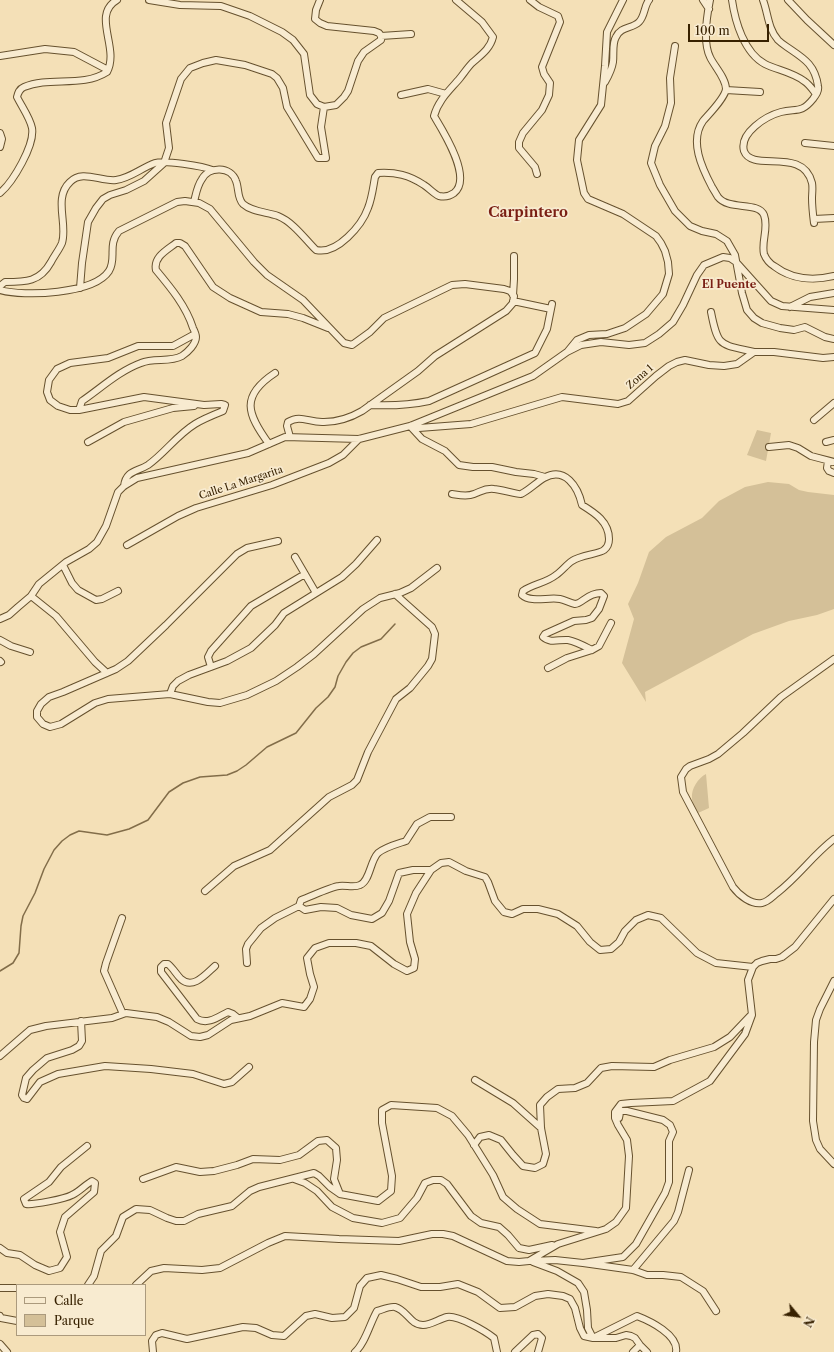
<!DOCTYPE html>
<html>
<head>
<meta charset="utf-8">
<style>
	body { margin:0 }
	#map { position:relative; width:834px; height:1352px; overflow:hidden; background:#f4e0b7; font-family:"Libre Caslon Text",serif }
	canvas { display:block }
	.legend { position:absolute; left:16px; top:1284px; width:130px; height:52px; box-sizing:border-box; background:#f8ebd0; border:1px solid #ab9a7d; margin:0; padding:5px 7px; list-style:none; font-size:12px; color:#372100 }
	.legend li { display:flex; align-items:center; gap:8px; height:20px }
	.legend b { width:20px; border:1px solid #ab9a7d }
	.north { position:absolute; left:778px; top:1296px; width:40px; height:40px; -webkit-text-stroke:3px #f8ebd0; paint-order:stroke; rotate:119deg; font-size:11px; font-weight:700; line-height:16px; text-align:center; color:#372100 }
	.north::after { content:''; display:block; margin:auto; width:14px; height:18px; background:#372100; clip-path:polygon(50% 0,100% 100%,50% 72%,0 100%) }
	.scale { position:absolute; left:688px; top:24px; width:81px; height:18px; box-sizing:border-box; border:2px solid #372100; border-top:0; padding-left:5px; font-size:12px; line-height:14px; white-space:nowrap; color:#372100; -webkit-text-stroke:3px #f8ebd0; paint-order:stroke }
</style>
</head>
<body>
<div id="map">
<canvas width="834" height="1352"></canvas>
<ul class="legend">
<li><b style="height:5px;background:#f8ebd0"></b>Calle</li>
<li><b style="height:11px;background:#d4c098"></b>Parque</li>
</ul>
<div class="north">N</div>
<div class="scale">100 m</div>
</div>
<script>
const context = document.querySelector('canvas').getContext('2d');
context.lineJoin = 'round';
function fill(path, color) { context.fillStyle = color; context.fill(path, 'evenodd'); }
function trace(path, color, width, dash) { context.strokeStyle = color; context.lineWidth = width; context.lineCap = dash ? 'butt' : 'round'; context.setLineDash(dash || []); context.stroke(path); }
function drawText(font, color, halo, rows, align = 'center') {
  context.font = font + ' "Libre Caslon Text",serif'; context.lineWidth = 3.5; context.setLineDash([]); context.textBaseline = 'middle'; context.strokeStyle = halo; context.fillStyle = color; for (const [text, x, y, turn = 0] of rows) {
    context.save(); context.translate(x, y); context.rotate((+turn || 0) * Math.PI / 180); context.textAlign = isNaN(turn) ? turn : align; if (halo) context.strokeText(text, 0, 0); context.fillText(text, 0, 0); context.restore();
  }
}
fill(new Path2D(`
	M757 430 771 433 766 461 747 455Z
	M768 482 789 484 799 490 808 492 834 495V609L817 615 789 621 753 634 645 692 646 702 622 663 634 619 628 604 638 583 649 552 666 537 702 518 719 501 745 487Z
	M706 774 709 808 698 813C696 809 692 803 692 798 691 789 698 778 706 774Z`), '#d4c098');
trace(new Path2D(`
	M0 971 13 963 19 953 21 926 23 916 35 893 44 869 54 850 62 841 70 835 79 831 107 835 129 829 148 820 169 792 183 783 200 777 227 775 237 771 246 765 267 747 296 733 316 708 328 697 335 687 338 676 346 662 353 653 361 647 381 639 395 624`), '#826d49', 1.5);
const minor = new Path2D(`
	M149 0 180 5 221 6 250 16 282 32 293 40 304 54 310 95 317 104 324 107 336 105 344 97 348 91 358 61 364 52 381 40V36L379 33 374 31 327 26 320 23 315 19 316 10 320 0
	M530 0 539 7 558 16 560 22 542 67 544 74 550 83 549 95 542 110 523 133 519 142V148L535 167 537 174
	M703 0 709 9
	M710 0C707 15 703 43 710 57 714 66 726 78 726 89 725 98 709 114 703 121 689 141 702 168 712 187 714 190 716 194 718 197 729 211 758 201 764 215 769 228 761 241 764 254 766 259 769 263 774 266 791 279 813 281 834 276
	M732 0C735 21 744 53 765 64 777 70 792 72 804 81 809 84 813 90 816 94
	M763 0C768 13 768 29 778 40 780 42 784 45 787 47 803 58 815 64 818 86 819 91 816 95 813 99 801 114 796 108 781 112 766 116 739 133 744 151 752 173 803 146 812 183 813 188 812 194 812 198 812 207 813 215 814 223
	M788 0 807 20 834 45
	M381 36 411 34
	M675 46 670 78 671 103 665 126 655 146 651 163 660 185 675 211 690 226 702 231 716 234 727 241 735 255 742 293 747 310 754 318 762 323 780 328 794 330 805 327 825 337 834 339
	M0 56 45 49 74 52 108 70
	M605 82C609 75 612 69 613 62 614 54 612 43 616 37 621 26 632 29 639 22 645 16 644 6 649 0
	M726 90 760 92
	M401 95 428 89 446 94
	M0 133 2 139 0 147
	M805 143 834 146
	M0 193C13 182 35 145 32 128 30 118 22 107 17 97 18 93 19 89 24 87 50 76 82 88 107 72 120 48 91 15 117 0
	M194 202C196 194 197 186 202 179 209 166 231 166 236 181 239 188 237 198 243 204 252 212 267 212 278 216 293 222 305 239 316 250 337 255 362 225 368 208 372 198 373 188 375 177L378 173C396 172 409 175 424 185 429 188 434 194 439 196 444 197 450 196 454 193 473 178 443 131 434 116 438 100 451 89 460 78 464 73 468 67 472 63 481 55 490 49 493 37L482 22 456 0
	M814 219 834 218
	M0 286 5 282C26 282 40 282 51 262 54 256 59 250 62 243 68 224 53 198 70 182 82 169 101 182 116 180 131 178 141 168 155 163 164 160 203 166 212 170
	M80 288 82 263 88 222 96 208 103 199 110 195 126 190 144 181 164 163 169 148 166 123 181 79 190 68 203 63 216 60 245 65 272 74 277 78 283 88 287 107 318 158H326L321 127 324 107
	M0 290C24 297 94 294 109 271 117 258 107 245 119 231L177 202 185 201 199 203 210 209 254 262 267 275 303 300 344 343 352 345 370 332 384 318 452 285 465 284 504 289 510 291 514 296 513 303 506 311 435 356 418 371 362 411C350 418 337 422 324 422 309 423 301 414 288 422L287 426 290 437
	M513 295 514 279V256
	M513 301 551 309
	M790 307 810 297 834 293
	M711 312C718 348 720 344 754 352
	M568 351 577 340 589 335 607 334 625 328 646 314 663 294 669 274 668 262 665 251 661 243 656 236 623 214 588 199 584 193 577 160 579 140 601 105 605 66 607 32 623 0
	M370 405C390 406 410 405 429 401L535 353 547 329 552 304
	M79 410 82 401C101 388 119 371 141 363 154 357 169 363 182 356 188 352 196 344 196 337 196 334 194 330 193 328 186 306 171 288 156 270 153 257 167 250 176 243H180L185 246 213 287 230 298 261 312 288 314 303 318 328 328
	M814 420 834 403
	M410 426 419 428 471 424 562 397 618 404 628 401 656 376 669 366 677 362 685 360 709 365 724 366 737 364 754 352H774L823 358 834 357
	M410 426 422 439 445 451 459 465 473 467H492L516 472 534 474 545 477
	M88 442 124 422 173 408 194 406
	M826 442 834 440
	M269 444C247 414 240 396 275 373
	M769 447 789 445 798 448 811 456 834 462
	M828 461 827 468 829 471 834 473
	M124 486C126 470 137 472 148 465 165 453 177 435 195 424 203 419 213 415 223 411L225 405 221 404 204 405 144 397 79 410H70L58 406 50 400 47 392 49 380 57 369 70 363 108 358 138 346H173L195 334
	M452 494C459 495 467 497 474 494 482 491 485 488 494 489 500 489 518 495 521 494 528 491 537 482 544 478 565 466 578 487 582 505 595 513 609 522 609 539 609 543 608 547 604 550 599 554 580 555 572 561 566 565 562 571 556 575 546 583 533 584 523 591L522 595C531 603 548 597 560 599 565 600 570 603 575 604 582 604 587 593 601 593L604 596 599 609 592 618 586 620 574 621 545 634 543 637C551 644 559 639 568 640 577 642 584 646 592 650
	M278 541 247 548 237 554 166 625 128 661 116 669 63 692 49 697 41 704 37 711V717L43 724 50 727 61 724 95 703 108 699 170 694 208 702 220 703 247 695 276 681 297 667 314 654 363 609 380 598 400 593 411 588 437 568
	M127 545 178 516 196 508 272 485 329 463 343 455 359 439
	M295 557 316 593
	M63 565 72 583 78 590 96 600 102 599 118 591
	M31 596 56 616 95 662 107 673
	M0 619 9 615 18 607 31 596 39 584 66 562 89 549 97 542 106 526 118 492 124 486 137 478 248 453 285 437 359 439 410 426 533 376 567 352 581 345 601 342 629 345 645 343 659 334 673 322 683 305 697 275 704 265 723 257 730 258 736 262 771 301 782 306 834 310
	M0 640 11 646 30 652
	M834 659 781 697 743 733 718 754 709 759 690 766 686 769 681 777 683 792 733 887C739 895 751 905 762 903 768 902 772 897 777 893 798 877 813 855 834 839
	M0 661 1 662
	M211 667 208 657 211 651 251 606 305 574
	M548 668 567 658 592 650 599 646 611 623
	M170 694 173 686 178 681 189 675 227 661 251 648 275 625 284 613 342 577 356 564 377 540
	M431 870H413L399 873 389 901 382 913 372 919 351 915 337 908 321 907 305 910 299 906 301 900C310 897 330 887 339 886 346 885 354 888 360 885 370 881 370 861 378 853 385 847 397 844 406 841L417 824 430 817H451
	M205 891 234 866 270 850 329 797 352 785 357 780 368 752 396 699 410 688 428 666 432 659 435 634 432 627 395 594
	M122 918 106 963 104 971 123 1014
	M247 963 246 949 248 944 261 928 275 918 299 906
	M215 966C206 974 193 990 181 979 176 974 173 968 168 964H164L161 967V972L197 1019C208 1025 218 1017 228 1012L233 1014 238 1018
	M834 981 820 1009 816 1020 814 1042 813 1121 816 1140 820 1149 834 1164
	M81 1021 82 1041 79 1046 72 1050 47 1058 33 1070 26 1078 22 1095 24 1098 27 1099 40 1082 58 1074 105 1066 151 1069 193 1074 224 1084 232 1082 249 1067
	M0 1056 30 1030 46 1026 112 1018 126 1013 157 1017 169 1022 191 1036 200 1037 208 1035 231 1020 250 1016 282 1003 304 1007 310 999 314 987 310 974 307 958 315 948 329 943H356L371 946 394 964 407 971 414 968 415 959 410 942 407 914 416 893 431 870 441 863 449 862 466 871 485 877 488 882 495 901 504 912 512 914 523 909H538L558 914 577 926 590 942 600 950 611 949 619 942 625 931 636 920 648 915 661 918 697 953 716 963 753 967
	M475 1080 513 1103 541 1128
	M474 1145 480 1137 489 1135 501 1140 513 1155 523 1166 535 1168 543 1164 546 1154 541 1128 540 1105 547 1097 558 1089 575 1088 587 1083 601 1068 612 1066 654 1067 670 1060 714 1047 730 1037 750 1016
	M143 1179 176 1167 200 1172 214 1171 237 1165 253 1159 280 1160 299 1155 318 1141 327 1140 336 1148 337 1160 334 1179 340 1194 378 1201 391 1191 392 1176 382 1123V1110L391 1105 437 1108 452 1116 468 1135 493 1175 503 1197 517 1209 540 1224 596 1231
	M294 1179 305 1183 317 1191 332 1207 353 1218 382 1223 400 1218 417 1198 425 1183 433 1180H441L447 1184 471 1216 481 1223 499 1227 508 1235 519 1248 529 1250 552 1245
	M0 1248 7 1253 20 1255 35 1265 49 1271 60 1268 67 1257 60 1232 65 1217 94 1192 95 1183 92 1181C85 1185 79 1192 72 1195 65 1199 33 1205 26 1204L24 1199 49 1182 61 1167 87 1146
	M531 1261 555 1260 583 1263 633 1270 647 1275H663L681 1277 703 1291 716 1311
	M533 1262 557 1271 578 1283 584 1292 587 1310 588 1328 593 1338H616L626 1335 631 1336 635 1338 640 1345 647 1352
	M583 1263 623 1257 636 1244 665 1193 669 1182V1141L673 1132 670 1125 663 1120 627 1111H622L620 1113 619 1118
	M633 1270 674 1221 678 1212 689 1170
	M88 1285 94 1276 101 1251 116 1236 123 1217 136 1209 150 1210 167 1218 176 1221H184L198 1214 232 1206 250 1191 259 1187 314 1173 319 1176 330 1187 340 1194
	M136 1285 151 1271 164 1268 202 1270 220 1268 268 1243 285 1236 339 1239 399 1241 432 1234H443L453 1236 507 1261 519 1262 529 1261 558 1244 606 1229 616 1222 626 1208 629 1156 627 1140 618 1125 615 1118V1112L621 1104 631 1103 673 1101 710 1081 745 1034 752 1015 748 980 753 967 757 963 762 961 770 959H776L782 957 795 947 834 899
	M0 1288H17
	M0 1316 1 1318 17 1321
	M0 1344 7 1352
	M153 1352 152 1341 156 1335 162 1333 187 1339 243 1327 256 1328 272 1335 284 1336 306 1316 315 1314 332 1318 345 1317 354 1308 360 1286 367 1278 381 1275 397 1279 421 1287H440L458 1284 478 1292 500 1308 515 1307 535 1296 548 1294 563 1296 570 1299 575 1308 580 1328 584 1336 593 1338 637 1316C650 1321 679 1335 676 1352
	M355 1352C365 1344 370 1323 377 1311 382 1310 389 1306 395 1307 407 1310 410 1325 423 1325 431 1325 439 1319 447 1317 458 1315 485 1331 494 1338L497 1352
	M515 1352 533 1335 538 1334 542 1338 538 1352
	M633 1352 640 1345`);
trace(minor, '#66512e', 8);
trace(minor, '#f8ebd0', 6);
drawText('10px', '#372100', '#f8ebd0', [
	["Zona 1",640,377,-41],
	["Calle La Margarita",241,483,-18]
]);
drawText('bold 11px', '#7a1f14', '#f8ebd0', [
	["El Puente",729,285]
]);
drawText('bold 14px', '#7a1f14', '#f8ebd0', [
	["Carpintero",528,213]
]);
</script>
</body>
</html>
